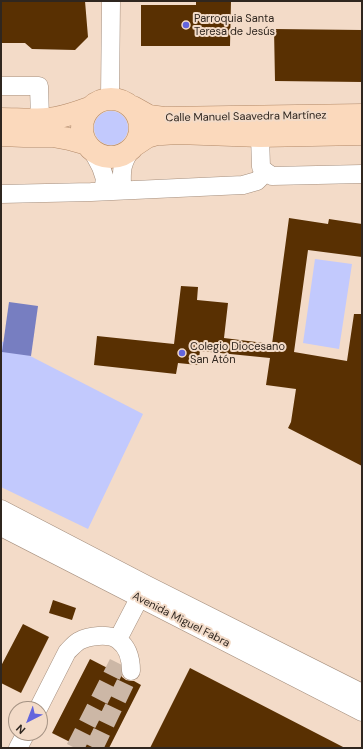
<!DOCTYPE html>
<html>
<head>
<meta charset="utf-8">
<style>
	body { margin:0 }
	#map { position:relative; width:363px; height:749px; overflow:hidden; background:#f3dbc8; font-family:"DM Sans",sans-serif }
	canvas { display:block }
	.frame { position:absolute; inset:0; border:2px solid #2f261f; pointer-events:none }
	.north { position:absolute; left:8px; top:701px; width:40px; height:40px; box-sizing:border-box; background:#f3dbc8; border:1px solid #a59384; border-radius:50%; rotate:222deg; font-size:11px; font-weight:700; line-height:16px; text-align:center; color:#2f261f }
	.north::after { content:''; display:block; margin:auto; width:14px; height:18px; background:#6365dd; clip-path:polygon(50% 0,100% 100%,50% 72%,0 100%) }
</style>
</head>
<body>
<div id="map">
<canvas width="363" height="749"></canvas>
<div class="frame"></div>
<div class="north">N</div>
</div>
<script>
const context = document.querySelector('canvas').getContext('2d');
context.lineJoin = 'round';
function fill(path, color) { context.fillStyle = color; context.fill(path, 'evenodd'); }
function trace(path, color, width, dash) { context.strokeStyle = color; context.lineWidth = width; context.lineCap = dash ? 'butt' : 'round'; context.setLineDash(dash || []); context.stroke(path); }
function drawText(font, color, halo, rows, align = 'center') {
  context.font = font + ' "DM Sans",sans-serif'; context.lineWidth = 4; context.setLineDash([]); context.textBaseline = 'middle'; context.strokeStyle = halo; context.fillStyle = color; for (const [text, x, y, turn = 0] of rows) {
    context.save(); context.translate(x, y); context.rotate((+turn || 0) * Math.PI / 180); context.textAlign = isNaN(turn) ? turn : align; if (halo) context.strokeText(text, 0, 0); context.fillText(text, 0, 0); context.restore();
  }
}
fill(new Path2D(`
	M94 128a17 17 0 1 1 34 0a17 17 0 1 1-34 0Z
	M315 259 352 264 339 349 303 343Z
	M1 341 143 414 88 529 1 487Z`), '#c2c9fd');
fill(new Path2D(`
	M9 302 38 306 31 356 2 352Z`), '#777ec1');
fill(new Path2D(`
	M1 1H85L88 37 75 50 32 49 25 43H1Z
	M196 1H231L230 46H141V5H196Z
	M274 29 362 30V82L275 81Z
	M289 218 328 224 329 219 362 224V257L308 250 294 352 347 361 354 314H362V466L288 428 291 422 296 389 266 385 270 358 200 351 198 365 178 363 176 374 94 365 97 336 174 344 181 286 198 287 197 300 228 303 224 338 272 344Z
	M53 600 76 608 72 620 49 613Z
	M23 624 49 637 21 693 1 683V666Z
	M90 659 121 675 122 677 126 680 131 681H134L141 685 109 748H82L52 733Z
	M190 668 345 748H150Z`), '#593002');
trace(new Path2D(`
	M75 748 118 663
	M94 748 131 671`), '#ccb7a6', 18, [18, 9]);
const minor = new Path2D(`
	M1 86H39L40 119
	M110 98 111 1
	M260 136 261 167 266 172 272 176 362 174
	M92 150 101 167 105 179 103 191
	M122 190C122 172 120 167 130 151
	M1 194 91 192 243 185 257 181 266 172
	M1 509 147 585 362 693
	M1 527 362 712
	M118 639 144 589
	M38 709 67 652C71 648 74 644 79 641 88 636 109 633 118 640 128 647 131 660 131 671
	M18 748 26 733`);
const major = new Path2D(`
	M82 128a29 29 0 1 1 58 0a29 29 0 1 1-58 0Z
	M133 107 149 116 164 118 362 115
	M1 119C19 119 38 121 55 118 67 116 78 112 89 108
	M1 135 24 136H53L69 139 87 144
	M135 145 147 137 157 134H162L177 133 260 136 362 134`);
trace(minor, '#a58f7e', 19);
trace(major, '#b28968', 23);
trace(minor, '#fff', 18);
trace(major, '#fbd9bc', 22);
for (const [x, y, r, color] of [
	[186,25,4,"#6365dd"],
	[182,353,4,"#6365dd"]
]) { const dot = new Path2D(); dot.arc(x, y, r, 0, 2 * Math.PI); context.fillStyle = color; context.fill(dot); trace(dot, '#f3dbc8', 1.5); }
drawText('11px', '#2f261f', '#f3dbc8', [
	["Parroquia Santa",194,19],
	["Teresa de Jesús",194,32],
	["Colegio Diocesano",190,347],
	["San Atón",190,360]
], 'left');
drawText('11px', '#2f261f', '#f3dbc8', [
	["Calle Manuel Saavedra Martínez",246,117,-1],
	["Avenida Miguel Fabra",181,620,27]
]);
</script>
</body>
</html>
